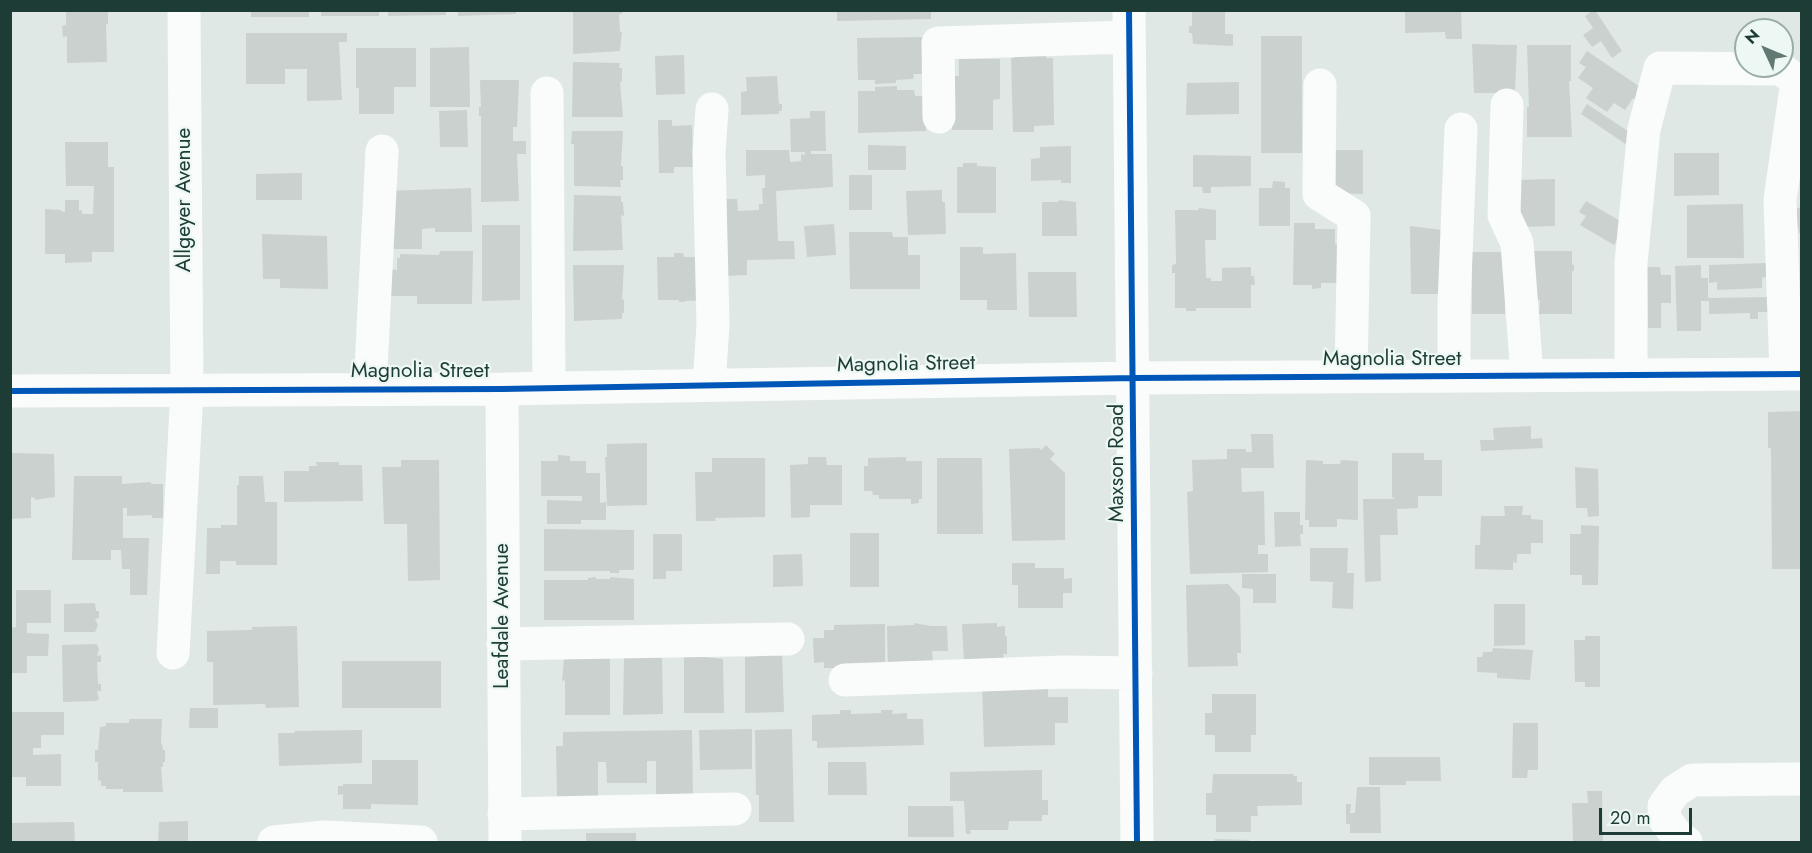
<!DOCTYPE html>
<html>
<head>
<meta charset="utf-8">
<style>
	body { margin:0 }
	#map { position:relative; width:1812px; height:853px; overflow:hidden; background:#e0e8e5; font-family:Jost,sans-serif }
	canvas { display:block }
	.frame { position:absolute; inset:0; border:12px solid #1d3c36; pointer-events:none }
	.north { position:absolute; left:1734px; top:18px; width:60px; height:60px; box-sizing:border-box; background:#edf7f3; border:2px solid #9aaca7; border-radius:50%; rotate:314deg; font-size:16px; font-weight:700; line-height:24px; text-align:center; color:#1d3c36 }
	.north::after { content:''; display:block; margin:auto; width:21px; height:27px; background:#617873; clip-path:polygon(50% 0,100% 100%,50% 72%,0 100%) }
	.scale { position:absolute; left:1599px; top:808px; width:93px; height:27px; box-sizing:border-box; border:3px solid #1d3c36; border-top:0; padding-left:8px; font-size:18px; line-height:21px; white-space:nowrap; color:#1d3c36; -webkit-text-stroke:4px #edf7f3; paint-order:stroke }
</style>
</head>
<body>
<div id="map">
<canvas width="1812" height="853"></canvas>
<div class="frame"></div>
<div class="north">N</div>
<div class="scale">20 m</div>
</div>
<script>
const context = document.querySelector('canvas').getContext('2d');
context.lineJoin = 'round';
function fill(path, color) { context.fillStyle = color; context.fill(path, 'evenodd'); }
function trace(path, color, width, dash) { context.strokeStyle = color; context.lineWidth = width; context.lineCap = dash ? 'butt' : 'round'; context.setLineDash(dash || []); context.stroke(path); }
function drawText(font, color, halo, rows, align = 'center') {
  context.font = font + ' Jost,sans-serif'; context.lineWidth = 4.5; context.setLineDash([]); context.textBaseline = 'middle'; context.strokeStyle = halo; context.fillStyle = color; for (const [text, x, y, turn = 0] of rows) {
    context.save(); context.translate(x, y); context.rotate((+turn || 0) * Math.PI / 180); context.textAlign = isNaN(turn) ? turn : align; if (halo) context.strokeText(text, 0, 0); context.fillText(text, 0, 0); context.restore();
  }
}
fill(new Path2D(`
	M66 10H108V24H106L107 62 67 63V36L63 37 62 26 66 25Z
	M251 10H309V17H251Z
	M321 10H379V16H321Z
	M388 10H446V15L388 16Z
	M458 10H516V14L458 16Z
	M573 10H622V14H619L620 32H622L620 51 573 54Z
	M837 10H931V19L837 21Z
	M1192 10H1225V34H1233V46L1193 44 1192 33H1189V26H1192Z
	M1405 10H1461L1462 39H1446L1445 32 1405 33Z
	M1593 10H1595L1622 51 1612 58 1601 41 1592 47 1583 35 1593 28 1585 16Z
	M246 33H347V42H339L342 100 307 101V69H285V84H246Z
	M1261 36H1302V153H1261Z
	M925 37V74H914L913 79 896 80V83L875 84V80H858L857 38Z
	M1472 44 1517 45 1515 93H1474Z
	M1527 45H1571V81H1569L1572 137H1527V107H1529Z
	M469 47 470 107H430V48Z
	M356 48H416V87H394V114H359V88H356Z
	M1587 51 1646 91 1638 102 1633 98 1625 110 1614 103 1607 112 1586 98 1593 88 1578 78 1586 67 1579 63Z
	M1046 54V58H1053L1054 125 1034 126V132H1013L1011 58H1014V55Z
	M684 55 685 94 656 95 655 56Z
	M959 59H1000V99L993 100V130H952V76H959Z
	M573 62 620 63 619 68H622V81L620 82 623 117H572Z
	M777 76 779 104H782V111H779V114L741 115V92L747 91 746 77Z
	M480 80H519L517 127H513V141H526V154H517L519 201 481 202V116H479V107H481Z
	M1239 82V114L1186 115 1187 83Z
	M897 86V90H914L915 96H925L926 131 858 133V91H875V87Z
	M1587 104 1637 137 1630 147 1581 114Z
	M467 110 468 147H440L439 111Z
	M810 111H825L826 151H811V154H832L833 187 776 191 778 241H794L795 259 747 260V275L726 276 722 199H737L738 211 759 210V204H763L762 188H765V175L746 176V150H789L790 162 801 161V154L805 155V152H791L790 119 810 118Z
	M658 120H672V126L692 125 693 167H674V173H659Z
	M572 131H623L621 166H623V180H620L621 187 574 186V144H571Z
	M65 142H108V167H114V252H92V262L65 263V254H45V209L61 210V211L65 212V200H79V211L82 210V214H93L94 186H66Z
	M868 145 906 146V170H868Z
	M1071 146V183H1061V180L1031 181V159L1040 158V147Z
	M1329 150H1363V194L1328 193Z
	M1674 153H1719V195L1674 196Z
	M1193 155 1251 156V186L1211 187V193H1203L1202 187H1193Z
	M963 163H977V166L996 167V213H957V167H963Z
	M302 173V200H256V174Z
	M849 175H872V210H849Z
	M1555 179V226L1517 227 1516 180Z
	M1273 181 1285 182V188H1290V226H1259V188H1272Z
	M471 188 472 232H435V228L422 229V249H386L385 191Z
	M942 190V202H945L946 234 908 235 906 191Z
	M574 195 621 196V202H623L624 216 621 215 623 250 573 251Z
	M1059 200 1076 202 1077 236H1042V202H1058Z
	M1586 201 1629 226 1620 235 1614 245 1580 225 1586 216 1579 212Z
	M1743 204 1744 258H1687V205Z
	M1802 206V232L1799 233 1795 210Z
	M1199 208 1216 210V240H1205L1206 278H1211V281H1222V268L1251 267V276H1254L1255 285H1251V308H1196V311H1186V308H1175V273H1172V265L1176 264 1175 210H1198Z
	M1294 223H1315V229H1335V244L1337 245 1338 283H1321V288L1312 289V285H1293Z
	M834 224 836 255 807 257 804 226Z
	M482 225H520V300L482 301Z
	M1410 226 1442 230V294H1411Z
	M849 232H892L893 237H908V255H920V289H850Z
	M262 234 327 236 328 289 280 288V279H263Z
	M960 247H983V254L1016 253 1017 310H987V300H960Z
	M440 251H473L472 304H417V296H389V269L397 270V258H400V254L439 255Z
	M1531 251H1572V265L1574 264V271H1572V314H1539L1540 300H1532Z
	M1472 252H1513L1505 300V314H1472Z
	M674 253H683L684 257H706V300L685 301V302H679V300H658L657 257H674Z
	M1766 263V277L1762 278V288L1717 290V282L1709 283V265Z
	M573 265H624L622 300 624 299V313H622V319L574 321Z
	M1701 265V278H1708V298L1772 297 1773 312H1758V319H1750V313L1709 314V301H1701V331H1677L1675 266Z
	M1647 267H1660L1661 275H1671V303H1661V328H1648Z
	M1028 272H1076L1077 317H1029Z
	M1802 411V569H1772L1771 448H1768V412Z
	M1531 426V439L1542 438 1543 448 1481 451 1480 440H1494L1493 428Z
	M1251 434H1273L1274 468H1241L1242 492 1264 491 1265 545H1258V554H1268V572L1190 574 1187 492 1193 491 1192 460 1227 459V449H1246V452H1252Z
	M647 443V505L607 506 605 457H607V444Z
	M1046 445 1055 454 1050 459 1065 473V540L1012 541 1009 449 1039 448 1041 450Z
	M10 453 54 454 55 497 35 500V498L31 497V518L10 519Z
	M1392 453H1424V460H1442V496H1418V508L1397 509 1398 535H1380L1381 581 1365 582 1363 499H1395L1392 497Z
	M558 455 570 456V461H586V473H600V503L606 502V520H581V524H547V500L582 501V496H541V461H558Z
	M808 457H826L827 465H842V505H810V517L791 518 790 465 808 464Z
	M906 457V461H922V499H919V503L911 504V499H879V495H873L872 491H864V466H868V458Z
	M712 458H765V517L715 518 716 521H696L695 472H712Z
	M937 458H982L983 534H937Z
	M401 460H439L440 580 408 581 407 524H384L382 467H401Z
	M1306 460 1323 461V464H1340L1341 460 1358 461V520L1337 519V527H1309V520H1305Z
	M316 462H339V465H362L363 501 284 502V471H309V466H317Z
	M1575 467 1598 469 1599 516 1588 517 1587 508H1576Z
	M74 476H122V484L151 482V484H163V518H152V515L127 516V508H123V538H149L147 595H130V569H122L121 550H111V560H72Z
	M239 476H263L265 502H277V565H236V561H220V574H206L207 528H221V525H237V485H239Z
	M1504 506H1523L1522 515H1531V519L1543 520V543H1531V554H1517V563L1513 562V570L1475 569V545H1480L1481 516H1505Z
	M1274 512H1300V525H1303V534H1300L1301 546 1275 547Z
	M1581 525 1599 526 1598 585H1582V575H1570V534H1581Z
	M544 529 634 530V570H619V573H610V571H544Z
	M850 533H879V587H850Z
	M653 534H682V571H666V579H653Z
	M1310 548H1348L1347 573H1354L1353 609 1332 608 1333 582 1310 581Z
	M802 554 803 586 773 587V555Z
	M1012 563H1035V568H1064V579L1072 578V593H1063V608H1018V585H1012Z
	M1242 574H1276V603H1253V589L1242 588Z
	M596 577V579H610V577L634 579V620H544V580H588V578Z
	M1228 584 1240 597 1241 653H1237L1238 666 1188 667 1186 585Z
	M16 590H51V623H27V633L49 634 48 656H27V673H10V628L16 627Z
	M95 603 96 611H99V618L95 619 98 625 95 632H64V604Z
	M1494 604H1525V645L1494 646Z
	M914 623 931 626H947L948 651H932L933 663 888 667 887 626 914 625Z
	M997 623V627L1005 626V636H1007V654H1003L1004 659 964 661 962 624Z
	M885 624V663L863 668H824V662L814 663 813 638H824V630H834V625Z
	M297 626 299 707 266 708 265 704 213 705V662H207V631L252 630V627Z
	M1585 636H1600V687H1585V682H1575L1574 640H1585Z
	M97 644 99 649 97 656 101 655V662H97L98 684H101V691H97L99 699 96 701 63 702 62 645Z
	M1493 648 1533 650 1530 680 1497 678V673L1477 672V657H1482L1483 652H1492Z
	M762 654H782L784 712 745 713V657L763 656Z
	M610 655V715H565V680L562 681 564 659Z
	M662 655 663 714 623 715 624 658Z
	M704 655V657L723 659 724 713H684V656Z
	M342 661H441V708H342Z
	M1048 684V697H1068V723H1055V745L984 747 982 685Z
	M1212 694H1256V735H1251V752H1215V735H1205V713H1212Z
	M190 708H218V728H189Z
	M840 710H851V714L881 713V710H893L892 714 907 713V719H923L924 745 817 748V741H812V715L840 714Z
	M10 712H64V735H41V748H33V755L61 754V786H26V777H10Z
	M129 719H162L161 744H162L163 750H165V762H163V767H161L163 792H123V789H106V786H101V781L98 780V762H95V750H98L100 727 106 726V723H129Z
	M1513 723H1538V770H1528L1527 778H1512Z
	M752 729V769L700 770 699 730Z
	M792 729 794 822H759V795H756L755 730Z
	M362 730V763L279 766 278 733H294L295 731Z
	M692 730 693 797 656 798V761H647V783H607L606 762H598V799H557L556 746H563V732Z
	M1369 757H1440L1441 781H1406V785H1369Z
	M372 760H418V805L371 804V809H343V794L338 795V786H343V784H372Z
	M828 762H866L867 795H828Z
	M1042 770V800H1048V815H1042V821H1009L1008 830H970L971 834H966L964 801H950V772Z
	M1213 774H1293L1294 776H1297V782H1302V805L1257 806 1258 816H1251V832H1216V815H1206V793H1212Z
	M1357 787H1380L1381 833H1350V824H1346V804H1351L1350 813H1355Z
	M1587 791H1602L1603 842H1573L1572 803H1588Z
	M908 806H953L954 837H908Z
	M188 821V842H158L159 822Z
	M74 822 75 842H10V823Z
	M586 833H636V842H586Z
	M1215 839 1249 840V842H1215Z`), '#cad1cf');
trace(new Path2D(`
	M1129 10 1137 842
	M1320 85 1319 194 1354 216 1351 377
	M547 93 549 387
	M1507 105 1504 215 1517 243 1527 375
	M939 117 938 43 1129 37
	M1631 375V263L1644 129 1660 68 1781 69 1797 81 1780 200 1786 374
	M1454 376V306L1461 129
	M709 385 713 325 709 153 712 109
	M370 389 382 151
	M502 389 505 842
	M10 391 502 389 1134 378 1802 374
	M503 644 788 639
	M173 653 187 390 184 10
	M845 680 1064 672 1136 673
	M504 814 735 809
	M274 842 325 837 421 842
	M1686 842 1680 839 1665 820 1664 806 1675 791 1692 780 1802 779`), '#fafcfb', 33);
trace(new Path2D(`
	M1129 10 1137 842
	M10 391 502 389 1134 378 1802 374`), '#0057b8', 6);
drawText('21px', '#1d3c36', '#edf7f3', [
	["Allgeyer Avenue",185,200,-90],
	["Magnolia Street",1392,360],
	["Magnolia Street",906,365,-1],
	["Magnolia Street",420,372],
	["Maxson Road",1118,463,-90],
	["Leafdale Avenue",503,616,-90]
]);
</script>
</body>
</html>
